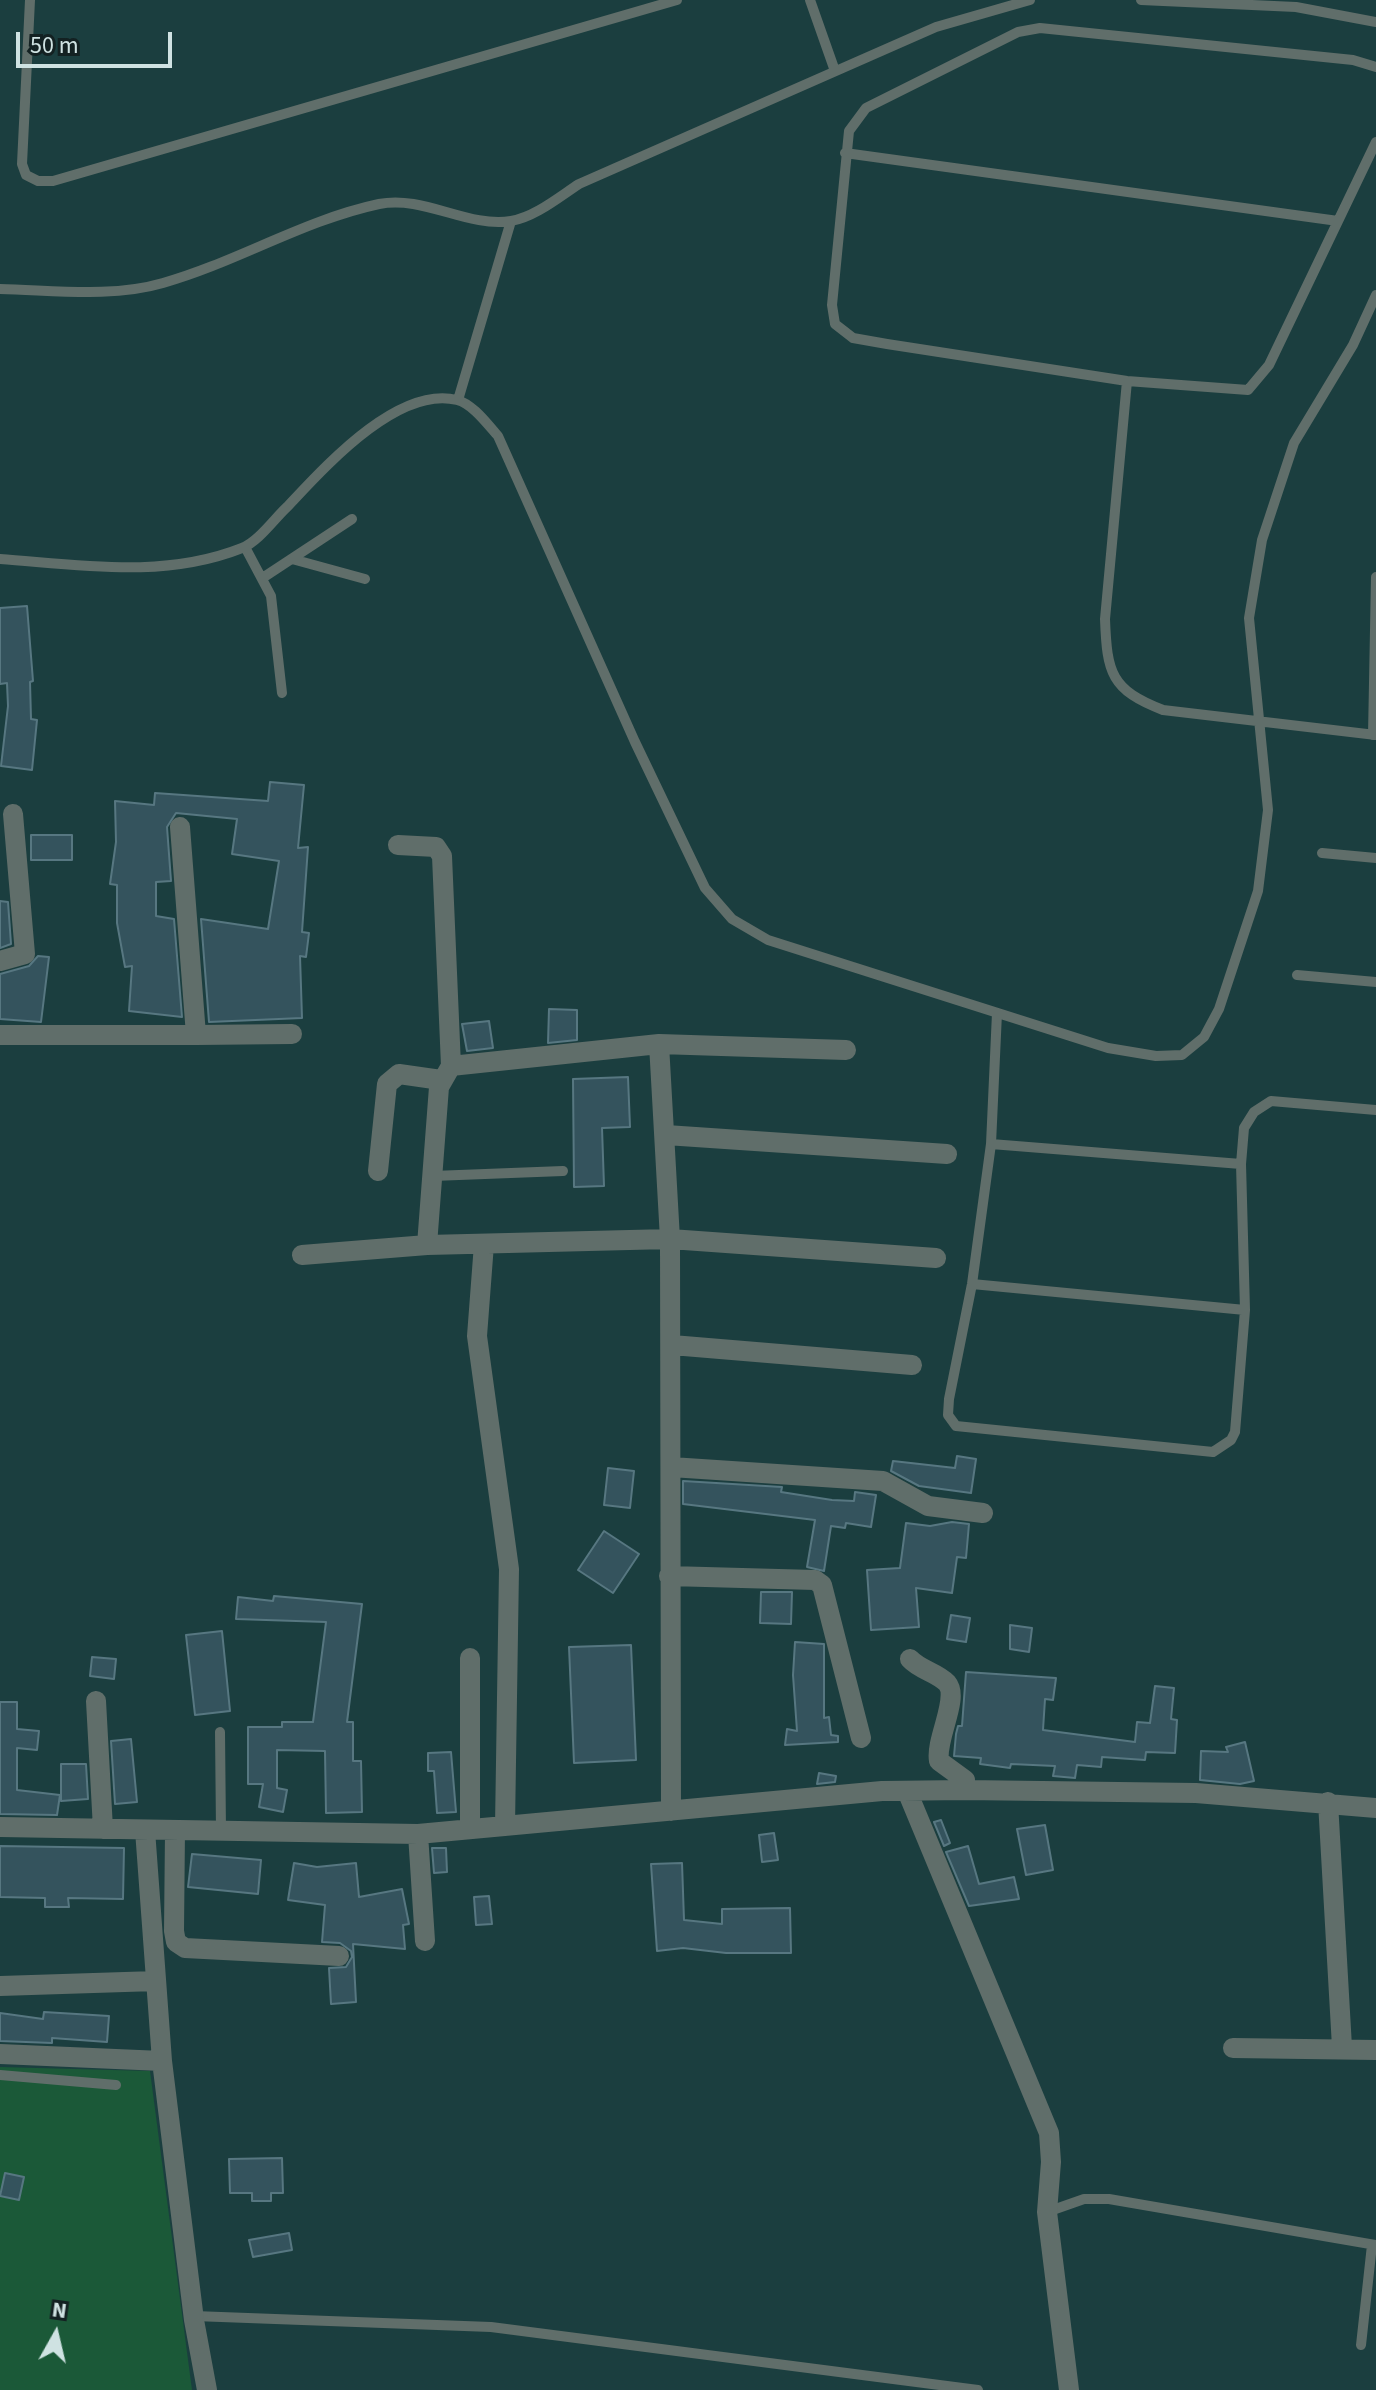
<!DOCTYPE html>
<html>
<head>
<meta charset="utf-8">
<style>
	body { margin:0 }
	#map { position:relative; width:1376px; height:2390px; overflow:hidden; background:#1b3e3f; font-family:"Source Sans 3",sans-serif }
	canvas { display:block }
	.north { position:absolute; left:16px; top:2294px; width:80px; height:80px; -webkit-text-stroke:6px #132122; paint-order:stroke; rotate:8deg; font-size:22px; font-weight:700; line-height:32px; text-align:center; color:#cfe2e2 }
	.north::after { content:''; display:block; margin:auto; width:28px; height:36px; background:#cfe2e2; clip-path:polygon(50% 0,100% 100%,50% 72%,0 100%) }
	.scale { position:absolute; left:16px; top:32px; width:156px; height:36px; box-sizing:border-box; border:4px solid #cfe2e2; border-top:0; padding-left:10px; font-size:24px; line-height:28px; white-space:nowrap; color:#cfe2e2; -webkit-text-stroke:6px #132122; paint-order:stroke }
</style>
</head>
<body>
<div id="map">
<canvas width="1376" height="2390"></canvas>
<div class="north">N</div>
<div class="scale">50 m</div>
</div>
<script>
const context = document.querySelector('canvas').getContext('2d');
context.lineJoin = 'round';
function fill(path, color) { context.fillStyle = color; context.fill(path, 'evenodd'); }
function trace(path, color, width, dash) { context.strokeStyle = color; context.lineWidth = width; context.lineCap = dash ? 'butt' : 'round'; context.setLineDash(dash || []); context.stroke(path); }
fill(new Path2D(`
	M0 2067 150 2071 192 2390H0Z`), '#1b5938');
const building = new Path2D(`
	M27 606 33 681 30 682 31 719 37 720 32 770 1 766 8 706 7 683 0 684V608Z
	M270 782 304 785 298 848 308 847 302 932 309 933 306 957 300 956 302 1018 209 1022 201 919 268 929 279 861 232 854 237 819 176 813 167 827 171 881 156 882V916L174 919 182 1017 129 1011 132 966 125 967 117 923V885L110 884 116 842 115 801 154 805 155 793 268 801Z
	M31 835H72V860H31Z
	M0 901 8 902 11 944 0 948Z
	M38 956 49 957 41 1022 0 1019V974L29 966Z
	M549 1009 577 1010V1040L548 1043Z
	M489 1021 493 1048 467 1051 462 1024Z
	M628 1077 630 1127 602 1128 604 1186 574 1187 573 1079Z
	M957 1456 976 1459 971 1493 919 1486 891 1471 893 1461 955 1468Z
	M608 1468 634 1471 630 1508 604 1505Z
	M683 1481 782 1487 781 1492 832 1500 854 1501 855 1492 876 1495 871 1527 846 1523 845 1528 831 1526 824 1571 807 1567 815 1520 683 1504Z
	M952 1522 969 1524 966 1558 957 1557 952 1593 916 1588 919 1627 871 1630 867 1570 900 1568 906 1523 930 1526Z
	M604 1531 639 1554 613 1593 578 1570Z
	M761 1592H792L791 1624 760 1623Z
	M274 1596 362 1604 347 1722H353V1761H361L362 1812 326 1813 325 1751 277 1750V1788L287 1790 283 1812 259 1807 263 1784H248V1727H282V1722H313L326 1622 236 1619 238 1597 273 1601Z
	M951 1615 970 1618 966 1642 947 1639Z
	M1010 1625 1032 1628 1029 1652 1010 1649Z
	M222 1631 230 1711 195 1715 186 1635Z
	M795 1642 824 1644V1718L829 1717 831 1735 838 1736V1742L785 1745 787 1729 797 1731 793 1675Z
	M631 1645 636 1760 574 1763 569 1647Z
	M92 1657 116 1659 114 1679 90 1676Z
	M966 1672 1056 1678 1053 1700 1045 1699 1043 1730 1135 1742 1137 1722 1150 1723 1155 1686 1174 1688 1171 1719 1177 1720 1175 1753 1146 1752 1145 1760 1102 1757 1101 1767 1077 1765 1075 1778 1053 1776 1055 1766 1011 1764 1010 1768 980 1764 981 1758 954 1756 956 1734 958 1726H962Z
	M0 1702H17V1729L39 1731 37 1750 17 1748V1790L60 1795 57 1815 0 1814Z
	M131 1739 137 1802 115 1804 111 1741Z
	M1245 1742 1254 1781 1240 1784 1200 1780 1201 1751 1228 1752 1226 1747Z
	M451 1752 456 1812 437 1813 434 1771H428V1753Z
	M61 1764H86L88 1799 61 1801Z
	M819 1773 836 1776 835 1782 817 1784Z
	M941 1820 950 1843 944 1846 934 1822Z
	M1045 1825 1053 1870 1026 1875 1017 1829Z
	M774 1833 778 1860 762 1862 759 1835Z
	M0 1846 124 1848 123 1899 68 1898 69 1907H45V1898L0 1897Z
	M968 1846 979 1884 1014 1877 1019 1899 969 1906 946 1852Z
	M432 1848H446L447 1872 434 1873Z
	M192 1854 261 1860 258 1894 188 1887Z
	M294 1863 317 1867 356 1863 359 1897 402 1889 409 1924 403 1925 405 1949 353 1944 356 2002 331 2004 329 1968 346 1967 352 1957 351 1951 340 1943 322 1942 325 1905 288 1900Z
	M682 1863 684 1920 722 1924V1909L790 1908 791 1953H726L683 1948 657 1951 651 1864Z
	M489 1896 492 1924 476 1925 474 1897Z
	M44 2012 109 2016 107 2042 52 2038V2043L0 2041V2013L43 2019Z
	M282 2158 283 2193H271V2201H252V2193H230L229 2159Z
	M5 2173 24 2177 19 2200 0 2196Z
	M289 2233 292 2250 253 2257 249 2240Z`);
fill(building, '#34535d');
trace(building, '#577781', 2);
trace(new Path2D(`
	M30 0 22 164 26 175 38 181H53L677 0
	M810 0 835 71
	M1141 0 1296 7 1376 22
	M1376 67 1353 60 1040 28 1018 32 866 108 849 131 832 305 835 324 853 338 887 344 1127 381 1248 390 1269 365 1376 142
	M845 153 1338 221
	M0 289C53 290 112 298 163 283 237 262 304 220 379 204 424 195 467 228 511 221 535 217 559 197 579 184L936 27 1030 0
	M1127 381 1105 619C1107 673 1111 690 1163 710L1376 735
	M458 400 511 221
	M245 547 271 596 282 693
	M0 559C81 565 164 579 242 548 259 541 274 519 287 507 323 469 397 385 457 400 473 404 488 425 498 436L635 742 705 888 732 919 768 940 1108 1048 1156 1056 1182 1055 1204 1037 1219 1009 1258 891 1268 810 1249 618 1262 540 1294 443 1353 345 1376 295
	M292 559 365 579
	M264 577 352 519
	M1373 735 1376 577
	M1322 853 1376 858
	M1297 975 1376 982
	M997 1013 991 1144 972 1284 949 1399 948 1415 956 1426 1213 1452 1231 1440 1235 1432 1245 1310 1241 1164 1244 1128 1254 1112 1271 1101 1376 1110
	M991 1144 1241 1164
	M433 1176 563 1171
	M972 1284 1245 1310
	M220 1732 221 1831
	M0 2075 116 2085
	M1047 2212 1084 2199H1109L1376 2245
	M194 2316 491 2327 978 2390
	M1361 2345 1372 2245`), '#606e6a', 10);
trace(new Path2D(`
	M398 845 436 847 442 856 451 1066 659 1044
	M0 961 25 954 13 814
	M0 1035H196L180 827
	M196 1035 292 1034
	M666 1135 947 1154
	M378 1171 387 1084 399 1074 441 1080
	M484 1244 477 1336 509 1569 505 1826
	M427 1245 670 1239 936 1258
	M302 1255 427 1245 439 1087 451 1066
	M672 1345 912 1365
	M671 1467 883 1481 928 1506 983 1513
	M669 1576 815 1580 822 1585 861 1738
	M910 1659C920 1670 936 1672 947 1683 960 1698 935 1739 939 1761L965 1780V1790
	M96 1701 103 1829
	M907 1791 1049 2133 1051 2162 1047 2212 1069 2390
	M1328 1802 1342 2047
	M671 1811 670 1239 659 1044 846 1050
	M0 1827 418 1834 882 1791 965 1790 1196 1793 1376 1808
	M470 1829V1658
	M145 1830 162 2061
	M175 1831 174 1931 176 1942 185 1948 339 1956
	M418 1834 425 1941
	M0 1986 156 1981
	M1233 2048 1376 2050
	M0 2054 162 2061 194 2320 207 2390`), '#606e6a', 20);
</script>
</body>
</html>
